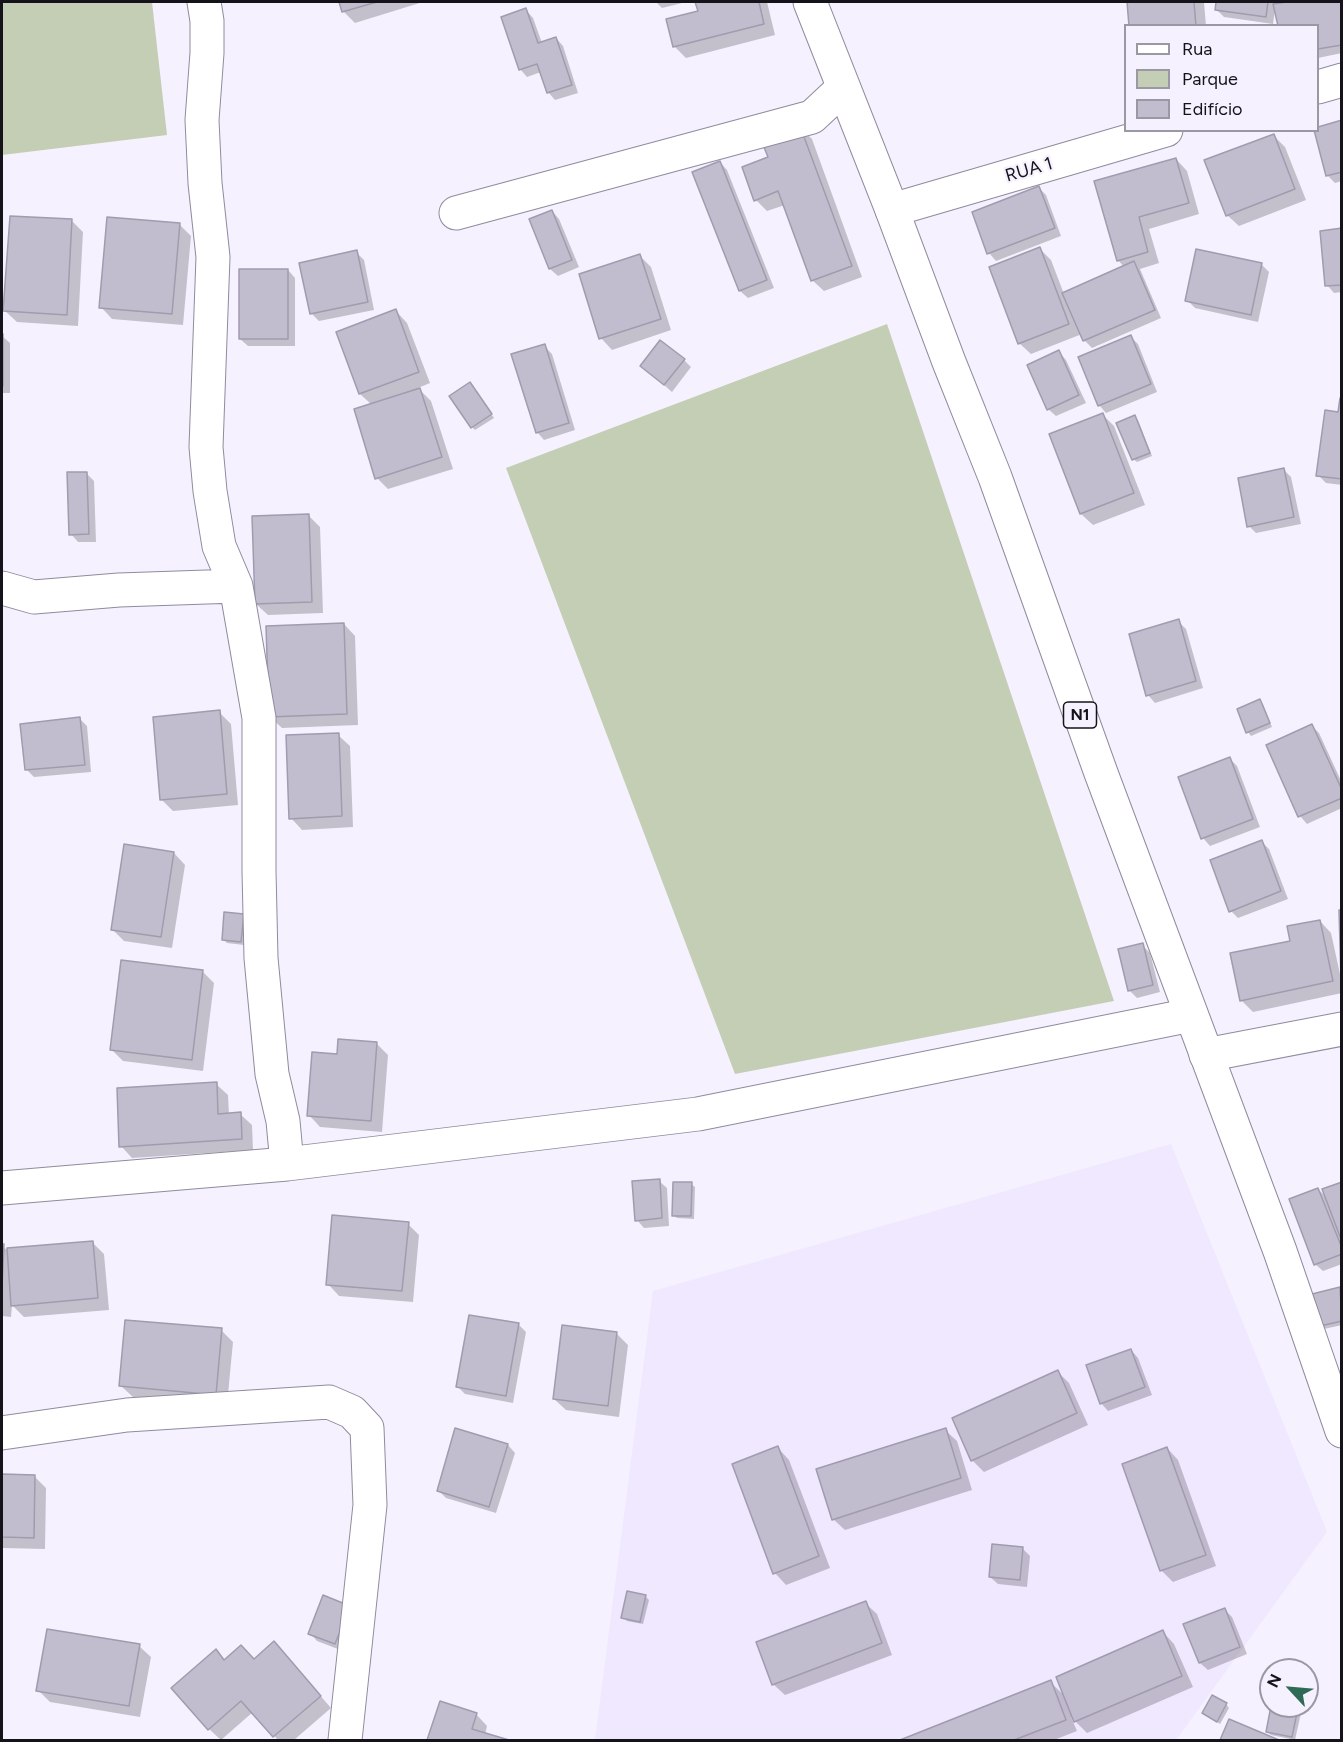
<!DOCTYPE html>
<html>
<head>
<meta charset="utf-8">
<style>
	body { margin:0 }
	#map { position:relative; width:1343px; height:1742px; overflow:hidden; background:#f5f1fe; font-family:Figtree,sans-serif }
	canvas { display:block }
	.frame { position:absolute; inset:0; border:3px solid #15131a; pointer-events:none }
	.legend { position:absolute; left:1124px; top:24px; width:195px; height:108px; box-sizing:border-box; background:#f5f1fe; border:2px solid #9b98a3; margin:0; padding:8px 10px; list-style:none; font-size:18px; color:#15131a }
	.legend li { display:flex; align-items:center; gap:12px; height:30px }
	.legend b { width:30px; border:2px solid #9b98a3 }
	.north { position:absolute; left:1259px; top:1658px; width:60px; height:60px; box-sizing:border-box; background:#f5f1fe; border:2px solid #9b98a3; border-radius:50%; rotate:296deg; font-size:16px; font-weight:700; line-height:24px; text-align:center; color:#15131a }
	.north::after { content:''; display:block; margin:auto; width:21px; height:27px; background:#2e6a55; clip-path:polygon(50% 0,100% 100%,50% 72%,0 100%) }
</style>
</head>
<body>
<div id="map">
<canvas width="1343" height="1742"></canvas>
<div class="frame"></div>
<ul class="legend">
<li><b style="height:8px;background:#fff"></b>Rua</li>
<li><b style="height:16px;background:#c4ceb4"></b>Parque</li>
<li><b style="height:16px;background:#c2bccf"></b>Edifício</li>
</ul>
<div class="north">N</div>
</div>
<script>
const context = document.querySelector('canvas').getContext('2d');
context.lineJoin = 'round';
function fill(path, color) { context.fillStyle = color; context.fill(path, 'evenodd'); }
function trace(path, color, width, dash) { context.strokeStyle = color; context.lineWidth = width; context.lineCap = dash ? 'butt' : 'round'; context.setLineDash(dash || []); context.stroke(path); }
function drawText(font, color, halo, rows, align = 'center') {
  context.font = font + ' Figtree,sans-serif'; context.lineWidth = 4.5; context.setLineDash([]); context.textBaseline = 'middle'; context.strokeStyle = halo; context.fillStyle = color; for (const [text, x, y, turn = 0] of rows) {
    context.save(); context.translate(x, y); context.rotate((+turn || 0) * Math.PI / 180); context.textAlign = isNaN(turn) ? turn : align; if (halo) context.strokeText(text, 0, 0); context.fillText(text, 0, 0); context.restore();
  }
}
fill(new Path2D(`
	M1171 1144 1327 1532 1176 1740H595L653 1291Z`), '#efe8fe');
fill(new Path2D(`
	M2 2H152L167 135 2 155Z
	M887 324 1114 1001 735 1074 506 468Z`), '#c4ceb4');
fill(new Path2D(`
	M340 2H423L355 23 344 12Z
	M656 2H686L662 8Z
	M697 2H767L775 35 686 58 674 46 700 12Z
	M1129 2H1204L1206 26H1130Z
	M1218 2H1276V5L1294 2H1342V53L1318 58V26L1275 9 1273 24 1224 17 1217 10Z
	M526 10 533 18 542 43 556 38 563 46 578 93 555 100 548 92 541 72 527 77 520 69Z
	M1342 122V181L1335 183 1327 175 1318 128Z
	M800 127 812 139 862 277 824 291 812 280 785 205 767 211 756 200 769 158Z
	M1273 135 1285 147 1306 200 1239 226 1227 215Z
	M1176 159 1187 171 1199 214 1149 229 1159 263 1140 269 1161 318 1092 348 1084 340 1082 334 1031 354 1019 343 1039 248 1051 260 1064 294 1124 267 1118 260 1096 182Z
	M720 162 727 170 774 288 748 298 740 291 694 173Z
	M1039 188 1046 195 1061 236 996 261 989 253Z
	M552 211 559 219 579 267 558 276 550 269 531 220Z
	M72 221 83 232 78 326 17 322 5 311Z
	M179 224 191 236 183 325 112 319 101 307Z
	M1342 230V292L1334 293 1327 285Z
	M356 252 364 260 374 310 319 321 312 314 301 264Z
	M640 256 651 267 671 330 612 350 601 338Z
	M1261 264 1269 272 1258 322 1195 308 1187 300Z
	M288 270 295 278V346H248L240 339Z
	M396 311 407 323 430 383 418 388 431 401 453 469 388 489 377 478 372 405 360 394Z
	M2 336 10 343V393H2Z
	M1131 337 1138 344 1157 392 1106 413 1099 405Z
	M544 346 552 354 575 430 544 440 537 432Z
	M1059 352 1066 360 1086 403 1056 416 1048 409Z
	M684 360 691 367 672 392 642 366Z
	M473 387 494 418 475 430 472 427Z
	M1342 400V485L1326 483 1318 475 1340 414Z
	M1103 415 1114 426 1145 505 1093 525 1081 514 1051 435Z
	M1134 417 1138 420 1152 456 1137 462 1133 459Z
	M1283 469 1291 477 1301 524 1256 533 1249 526Z
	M86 473 94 481 96 542H78L71 534Z
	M309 516 320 527 323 613 268 615 256 604Z
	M1178 621 1186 629 1203 688 1155 703 1148 695Z
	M344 624 355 636 358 725 282 728 270 717Z
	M1260 701 1263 704 1272 727 1251 736 1248 732Z
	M219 712 231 724 238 805 173 811 162 800Z
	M80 719 87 726 91 772 34 777 27 770Z
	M1312 726 1319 733 1342 783V808L1307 824 1300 816 1268 746Z
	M338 735 350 746 353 827 302 830 291 818Z
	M1230 759 1237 766 1260 827 1210 846 1203 838Z
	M1261 841 1269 849 1288 899 1238 918 1231 911Z
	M174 853 185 865 172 948 124 941 112 929Z
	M244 916V945L227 943 224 940Z
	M1320 921 1331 933 1342 983V993L1253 1012 1241 1000 1292 942Z
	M1142 945 1150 953 1160 992 1137 998 1129 990Z
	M202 971 214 983 203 1071 123 1061 112 1050Z
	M377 1044 388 1055 382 1132 320 1127 309 1115 338 1055Z
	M216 1084 228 1095 229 1115 240 1114 252 1125 253 1150 132 1158 121 1146Z
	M659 1181 667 1188 669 1226 644 1228 637 1220Z
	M691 1184 695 1187 694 1219 677 1218 673 1215Z
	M1342 1184V1264L1323 1271 1315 1264 1318 1189 1328 1199Z
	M408 1224 419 1235 413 1302 339 1296 328 1284Z
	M92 1242 104 1254 109 1310 24 1317 12 1305 11 1317 2 1316V1246L7 1250Z
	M1340 1289 1342 1291V1325L1324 1329 1321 1326Z
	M518 1324 526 1332 513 1403 465 1394 458 1387Z
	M221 1330 233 1342 227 1405 133 1397 121 1386Z
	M616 1333 628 1345 619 1417 566 1410 554 1399Z
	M1131 1350 1138 1358 1152 1395 1108 1411 1101 1403Z
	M1058 1372 1069 1383 1088 1425 984 1472 973 1461 954 1419Z
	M945 1430 957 1441 972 1490 845 1530 833 1519Z
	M508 1445 515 1453 496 1513 446 1498 438 1490Z
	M778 1448 789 1460 830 1568 786 1585 775 1573Z
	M1167 1448 1178 1460 1216 1566 1173 1582 1161 1570Z
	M2 1475 34 1476 46 1488 45 1549 2 1548Z
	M1022 1548 1030 1556 1027 1587 998 1584 990 1577Z
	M645 1596 649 1600 643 1624 627 1621 623 1617Z
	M865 1603 877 1614 892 1655 785 1695 773 1684Z
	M349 1607 343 1651 317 1641 310 1633Z
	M1224 1609 1232 1617 1247 1654 1208 1670 1200 1663 1185 1625Z
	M1163 1632 1174 1644 1193 1687 1087 1733 1071 1717 1077 1731 1054 1740H904L1050 1682 1065 1696Z
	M139 1646 151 1657 140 1717 50 1702 38 1690Z
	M216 1651 225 1661 255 1660 285 1655 331 1708 294 1740H278L253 1712 221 1740 209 1729Z
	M441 1703 476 1714 487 1726 485 1735 503 1740H429Z
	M1226 1704 1229 1708 1220 1724 1204 1713Z
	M1272 1706H1283L1297 1709 1301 1713 1295 1740 1271 1735 1267 1731Z
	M1230 1721 1275 1740H1222Z`), '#0003');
const building = new Path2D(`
	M339 2H377L342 12Z
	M695 2H759L764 24 673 47 666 19 698 11Z
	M1127 2H1194L1196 26H1129Z
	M1216 2H1268L1266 17 1215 10Z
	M1287 2H1342V45L1318 49V26H1278L1273 4Z
	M526 8 538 43 556 37 572 85 547 93 537 64 519 70 501 17Z
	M1342 120V172L1326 176 1314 130H1318V127Z
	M800 126 852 266 811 281 778 191 754 201 742 167 768 157 761 140Z
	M1274 134 1295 189 1226 216 1204 160Z
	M1176 158 1189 203 1139 217 1148 252 1117 261 1094 181Z
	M720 161 767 280 739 291 692 172Z
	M1039 186 1055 228 987 254 972 212Z
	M552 210 572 260 549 269 529 219Z
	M10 216 72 219 67 315 3 311Z
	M107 217 180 223 172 314 99 308Z
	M1342 228V285L1325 286 1320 231Z
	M1040 247 1069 324 1018 344 989 267Z
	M1196 249 1262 263 1251 315 1185 301Z
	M357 250 368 302 310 314 299 263Z
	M640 254 661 319 599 339 579 274Z
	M1134 261 1155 310 1083 341 1062 293Z
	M239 269H288V339H239Z
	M396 309 419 372 359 394 336 332Z
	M2 334H3V386H2Z
	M1131 335 1151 384 1098 406 1078 357Z
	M660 340 685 359 664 385 640 366Z
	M545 344 569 423 536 433 511 354Z
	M1059 350 1079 395 1047 410 1027 365Z
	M470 382 492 414 471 428 449 396Z
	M420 388 442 457 375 479 354 409Z
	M1340 398H1342V479L1316 476 1325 410 1338 412Z
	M1103 413 1134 493 1080 514 1049 434Z
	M1135 415 1150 453 1132 460 1116 423Z
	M1284 468 1294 517 1247 527 1238 478Z
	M67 472H87L89 534 69 535Z
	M309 514 312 602 255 604 252 516Z
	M1179 619 1196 681 1146 696 1129 634Z
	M344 623 347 714 269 717 266 626Z
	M1260 699 1270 723 1246 733 1237 709Z
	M220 710 227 794 160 800 153 717Z
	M80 717 85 765 25 770 20 724Z
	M1312 724 1342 790V798L1298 817 1266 745Z
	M339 733 342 816 289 819 286 735Z
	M1230 757 1253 819 1201 839 1178 777Z
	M1262 840 1281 891 1229 912 1210 860Z
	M124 844 174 852 161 937 111 930Z
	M1339 910H1342L1341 980Z
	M224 912 244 914 241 942 222 940Z
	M1320 920 1333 981 1240 1001 1230 953 1290 941 1287 926Z
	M1143 943 1153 985 1128 991 1118 949Z
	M121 960 203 970 192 1060 110 1050Z
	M338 1039 377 1042 371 1121 307 1116 312 1052 337 1054Z
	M217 1082 218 1114 241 1112 242 1139 119 1147 117 1088Z
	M660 1179 662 1218 635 1221 632 1181Z
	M673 1182H692L691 1216H672Z
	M1342 1182V1242L1322 1189Z
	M1318 1188 1342 1248V1254L1314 1265 1289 1199Z
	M332 1215 409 1222 402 1291 326 1285Z
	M93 1241 98 1298 11 1306 7 1248Z
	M2 1244H4L2 1288Z
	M1340 1287 1342 1321 1320 1326 1312 1294Z
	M469 1315 519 1323 506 1396 456 1387Z
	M125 1320 222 1328 216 1395 119 1386Z
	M562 1325 617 1332 608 1406 553 1399Z
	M1131 1349 1145 1387 1100 1404 1086 1365Z
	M1058 1370 1077 1413 971 1461 952 1418Z
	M455 1428 508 1444 489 1507 437 1491Z
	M946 1428 961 1478 832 1520 816 1469Z
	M778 1446 819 1556 773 1574 732 1464Z
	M1167 1447 1206 1555 1160 1571 1122 1464Z
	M2 1474 35 1475 34 1538 2 1537Z
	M992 1544 1023 1547 1020 1580 989 1577Z
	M627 1591 646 1595 640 1622 621 1618Z
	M323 1595 350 1606 335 1644 308 1634Z
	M866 1601 882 1643 772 1685 756 1642Z
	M1225 1608 1240 1647 1199 1663 1183 1624Z
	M47 1629 140 1644 129 1706 36 1691Z
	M1163 1630 1182 1676 1074 1722 1056 1677Z
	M274 1641 321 1696 273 1737 241 1701 208 1730 171 1688 216 1649 224 1660 241 1645 254 1659Z
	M1051 1680 1066 1720 1014 1740H900Z
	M1212 1695 1227 1703 1217 1722 1202 1713Z
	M440 1701 477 1713 472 1729 509 1740H427Z
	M1271 1706H1290L1298 1708 1292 1737 1266 1732Z
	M1229 1719 1279 1740H1220Z`);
fill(building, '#c2bccf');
trace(building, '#a19baf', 1.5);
const minor = new Path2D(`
	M204 2 207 21V53L202 120 205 183 213 257 206 447 210 491 219 546 236 586 259 718V871L261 958 272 1074 283 1121 287 1164
	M1318 87 1342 80
	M892 210 1166 130
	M456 213 812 117 843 88
	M2 588 34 597 119 590 236 586
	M1206 1055 1342 1029
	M2 1188 287 1164 698 1114 1191 1015
	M2 1433 127 1415 329 1402 352 1412 367 1428 370 1505 345 1740`);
const major = new Path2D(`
	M810 2 892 210 949 362 995 477 1101 773 1280 1251 1342 1431`);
trace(minor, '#908b9d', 35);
trace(major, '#908b9d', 35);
trace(minor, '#fff', 33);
trace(major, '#fff', 33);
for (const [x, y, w] of [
	[1080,715,33]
]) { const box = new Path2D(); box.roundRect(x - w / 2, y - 13, w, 26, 4.5); context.fillStyle = '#f5f1fe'; context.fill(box); trace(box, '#15131a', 1.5); }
drawText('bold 16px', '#15131a', null, [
	["N1",1080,715]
]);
drawText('18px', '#15131a', '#f5f1fe', [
	["RUA 1",1029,170,-16]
]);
</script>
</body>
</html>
